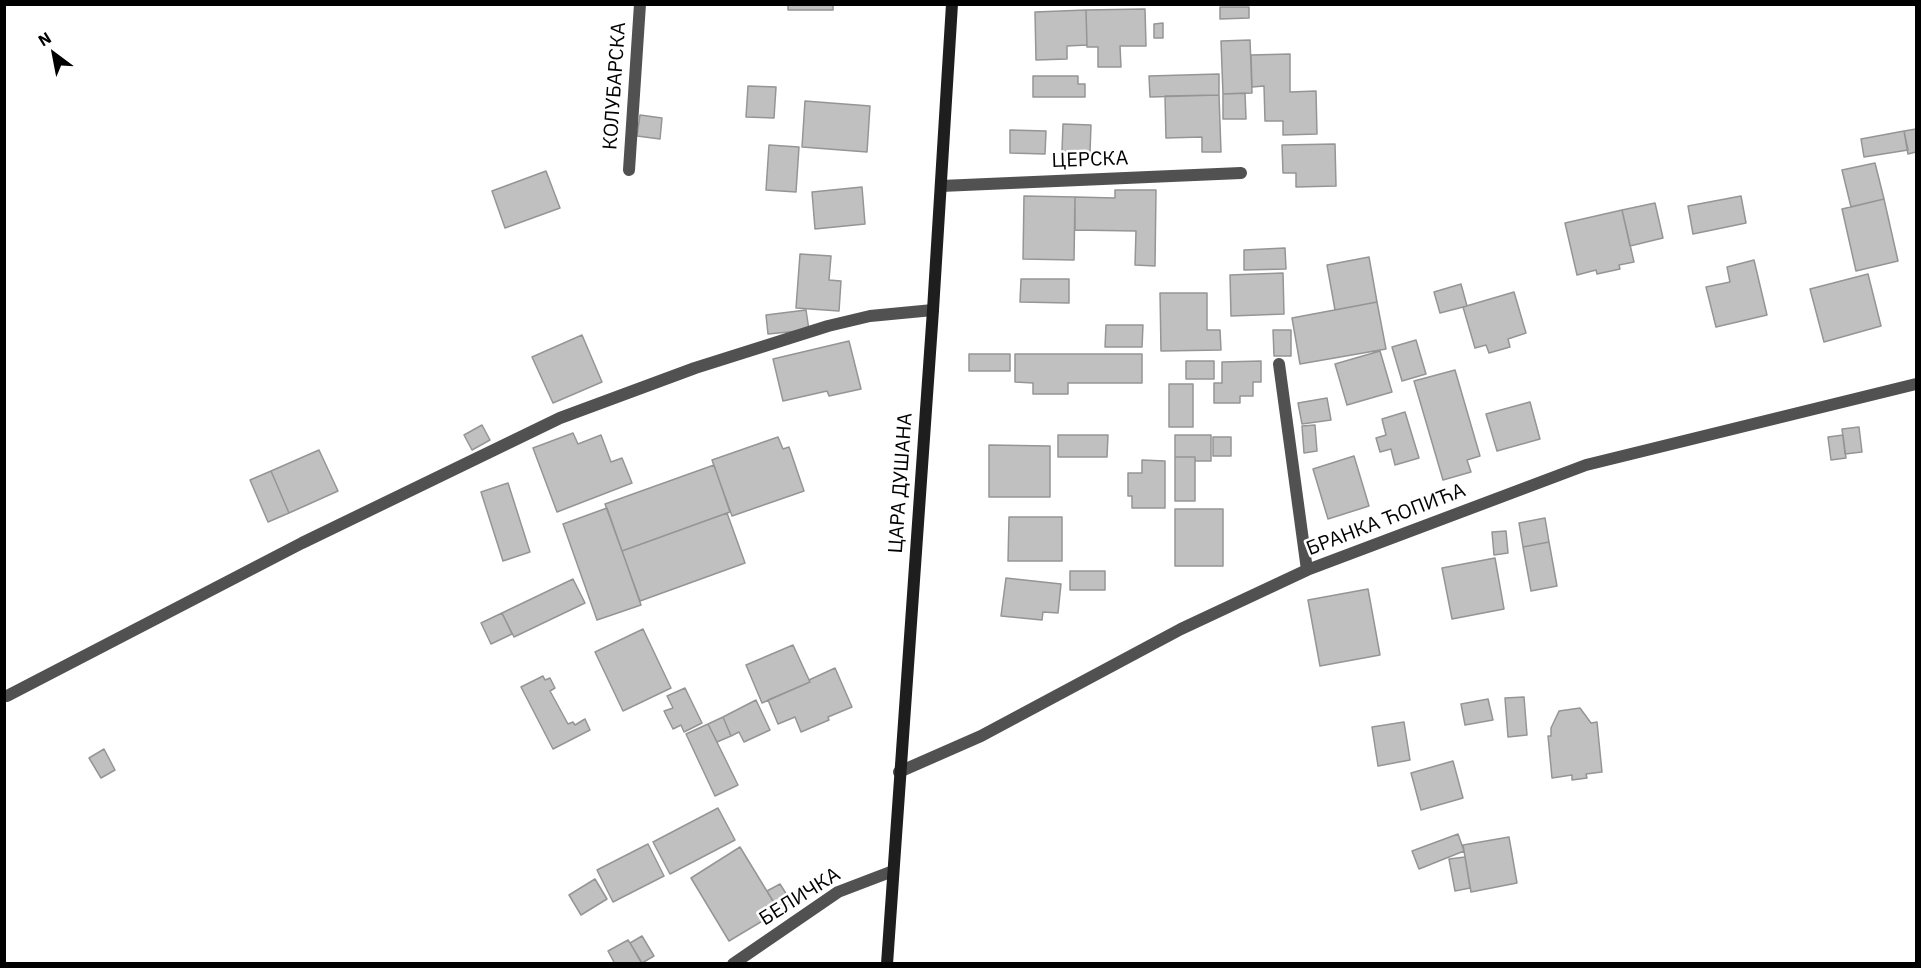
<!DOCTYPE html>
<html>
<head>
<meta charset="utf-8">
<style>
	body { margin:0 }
	#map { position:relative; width:1921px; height:968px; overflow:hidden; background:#fff; font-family:"IBM Plex Sans",sans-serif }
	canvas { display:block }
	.frame { position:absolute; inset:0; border:6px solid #000; pointer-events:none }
	.north { position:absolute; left:24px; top:24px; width:60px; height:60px; -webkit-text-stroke:4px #fff; paint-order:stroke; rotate:328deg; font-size:16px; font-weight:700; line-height:24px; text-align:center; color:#000 }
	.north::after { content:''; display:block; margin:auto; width:21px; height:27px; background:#000; clip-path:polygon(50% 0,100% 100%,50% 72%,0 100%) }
</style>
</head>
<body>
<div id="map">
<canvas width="1921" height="968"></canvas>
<div class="frame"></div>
<div class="north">N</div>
</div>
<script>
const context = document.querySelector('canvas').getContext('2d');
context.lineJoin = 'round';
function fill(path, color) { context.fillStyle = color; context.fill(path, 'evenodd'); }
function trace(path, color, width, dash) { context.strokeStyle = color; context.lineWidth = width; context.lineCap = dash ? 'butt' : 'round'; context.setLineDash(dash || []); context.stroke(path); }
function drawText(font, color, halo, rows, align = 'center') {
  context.font = font + ' "IBM Plex Sans",sans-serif'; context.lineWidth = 5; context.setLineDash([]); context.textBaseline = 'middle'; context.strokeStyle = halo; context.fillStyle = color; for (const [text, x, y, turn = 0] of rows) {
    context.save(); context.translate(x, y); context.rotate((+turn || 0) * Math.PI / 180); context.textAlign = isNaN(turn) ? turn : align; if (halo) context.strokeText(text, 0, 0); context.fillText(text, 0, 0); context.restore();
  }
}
const building = new Path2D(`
	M788 4H833V10H788Z
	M1220 7H1249V18L1220 19Z
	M1145 9 1146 46H1120L1121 67H1098V47H1087L1086 10Z
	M1086 10 1087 45 1067 46V59L1036 60 1035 12Z
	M1163 23V38H1154V24Z
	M1250 40 1252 93 1223 94 1221 41Z
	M1290 54V92L1316 91 1317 134 1283 135V121H1265L1264 86 1252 87 1251 55Z
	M1219 74V95L1150 97 1149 76Z
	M1033 76H1078V84H1085V97H1033Z
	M748 86 776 87 774 118 746 117Z
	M1245 93 1246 119H1223V94Z
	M1219 95 1221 152H1202V137L1166 138 1165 96Z
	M805 101 870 106 867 152 802 147Z
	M640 115 662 118 660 139 637 136Z
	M1063 124 1091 125 1090 152 1062 151Z
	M1916 129V152L1908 154 1904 131Z
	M1010 130 1046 131 1045 154 1010 153Z
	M1904 131 1908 150 1864 157 1861 139Z
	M1335 144 1336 186 1296 187V173H1283L1282 145Z
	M769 145 799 147 796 192 766 190Z
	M1875 163 1884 199 1851 207 1842 170Z
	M546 171 560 208 505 228 492 191Z
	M862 187 865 224 815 229 812 192Z
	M1115 190H1156L1155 266 1135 265 1136 231 1075 230V197L1115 198Z
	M1024 196 1075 197 1074 260 1023 259Z
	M1741 196 1746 223 1693 234 1688 206Z
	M1884 199 1898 261 1856 271 1842 209Z
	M1655 203 1663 238 1630 246 1622 210Z
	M1622 210 1634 262 1619 265 1620 269 1597 274 1596 270 1577 275 1565 223Z
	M1285 248 1286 269 1244 270V250Z
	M800 254 831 256 829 280 841 281 839 311 796 308Z
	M1369 257 1377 302 1335 310 1327 265Z
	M1754 260 1767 315 1716 327 1706 287 1730 282 1727 267Z
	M1283 273 1284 314 1231 316 1230 275Z
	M1868 274 1881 326 1824 342 1810 289Z
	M1021 279H1069V303L1020 302Z
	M1461 284 1467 306 1440 313 1434 292Z
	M1514 292 1526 333 1508 339 1510 347 1489 353 1486 345 1475 348 1463 307Z
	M1160 293H1207V330H1220L1221 350 1161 351Z
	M1377 302 1386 349 1300 364 1292 318Z
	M806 310 809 330 768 334 766 315Z
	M1106 325H1143L1142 347H1105Z
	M1273 330H1291V356H1274Z
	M582 335 602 382 553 403 532 357Z
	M1416 340 1426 374 1402 381 1392 347Z
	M849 341 861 389 829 396 827 391 783 401 773 359Z
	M1380 351 1392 392 1347 405 1335 364Z
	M969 354H1010V371H969Z
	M1015 354H1142V383H1068V394H1033V383L1015 382Z
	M1186 361H1214V379H1186Z
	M1261 361V382H1253V396H1240V403H1214V383H1222V362Z
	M1455 370 1480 456 1467 460 1471 472 1443 480 1414 381Z
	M1169 384H1193V427H1169Z
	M1327 398 1331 420 1302 424 1298 403Z
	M1530 402 1540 439 1497 451 1486 414Z
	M1405 412 1419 458 1395 465 1391 449 1380 452 1376 438 1386 435 1382 419Z
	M482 425 490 440 472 450 464 435Z
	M1315 425 1317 451 1304 453 1302 426Z
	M1859 427 1862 452 1845 454 1842 429Z
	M573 433 578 444 601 435 611 462 622 458 632 483 557 512 533 448Z
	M1058 435H1108L1107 457H1058Z
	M1175 435H1211V461H1195V457H1175Z
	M1843 435 1846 458 1831 460 1828 437Z
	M778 437 783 449 789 447 804 491 732 516 712 460Z
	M1213 437H1231V456H1213Z
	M989 445 1050 446V497H989Z
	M319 450 338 491 289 513 271 471Z
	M1354 456 1369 506 1328 519 1313 469Z
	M1175 457H1195V501H1175Z
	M1142 460 1165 461V508H1132V496H1128V473H1142Z
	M714 465 730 512 622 551 605 504Z
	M271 471 289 513 268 522 250 480Z
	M508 483 530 552 503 561 481 492Z
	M607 508 641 605 597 620 563 524Z
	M1175 509H1223V566H1175Z
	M727 513 745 563 640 601 622 551Z
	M1009 517H1062V561H1008Z
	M1545 518 1549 542 1523 547 1519 523Z
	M1506 531 1508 553 1494 555 1492 532Z
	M1549 542 1557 586 1531 591 1523 547Z
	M1495 558 1504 609 1452 619 1442 568Z
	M1070 571H1105V590H1070Z
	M1006 578 1061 584 1058 613 1043 612 1042 620 1001 616Z
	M573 579 585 603 514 637 502 613Z
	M1368 589 1380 655 1320 666 1308 600Z
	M502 613 512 634 491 644 481 623Z
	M643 629 671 688 623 711 595 652Z
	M793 645 810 682 762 703 746 665Z
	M835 668 852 707 828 717 829 720 801 732 795 717 778 724 768 700 810 682 809 680Z
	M543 676 545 680 550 678 555 688 550 691 568 724 573 722 575 725 585 719 590 730 553 749 521 687Z
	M685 688 702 723 684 732 681 725 673 729 664 711 673 708 667 696Z
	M1524 697 1527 735 1508 737 1505 698Z
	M1488 699 1493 720 1465 725 1461 704Z
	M756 700 770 730 744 742 739 732 731 736 723 717Z
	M1580 708 1591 723 1597 722 1602 772 1586 774 1587 778 1572 780V775L1552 778 1548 736H1551V728L1559 711Z
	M723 717 731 736 717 742 708 724Z
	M1404 722 1410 760 1378 766 1372 727Z
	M708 724 738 785 715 796 686 734Z
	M104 749 115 770 101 778 89 758Z
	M1453 761 1463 798 1421 810 1411 773Z
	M718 808 735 840 670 874 653 842Z
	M1458 834 1464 851 1419 869 1412 851Z
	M1509 837 1517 883 1471 892 1463 845Z
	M648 844 664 876 613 902 597 870Z
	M740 847 779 911 729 941 691 878Z
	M1465 857 1470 888 1455 891 1449 859Z
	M595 879 607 899 581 915 569 895Z
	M780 884 792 903 779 911 767 891Z
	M642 936 654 956 642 963 630 943Z
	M628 940 630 943 642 964H615L608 951Z`);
fill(building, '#c0c0c0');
trace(building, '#959595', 1.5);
trace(new Path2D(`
	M629 170 640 4
	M941 186 1241 173
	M1279 364 1307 570
	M7 696 302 543 560 418 695 368 828 326 870 316 933 310
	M899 772 981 736 1181 629 1307 570 1586 465 1916 384
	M733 964 838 892 893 871`), '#515151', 12);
trace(new Path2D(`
	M887 964 933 310 952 4`), '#1e1e1e', 12);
drawText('20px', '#000', '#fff', [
	["КОЛУБАРСКА",615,86,-86],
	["ЦЕРСКА",1090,160,-2],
	["ЦАРА ДУШАНА",901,483,-86],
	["БРАНКА ЋОПИЋА",1386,520,-21],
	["БЕЛИЧКА",800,897,-32]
]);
</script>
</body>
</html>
